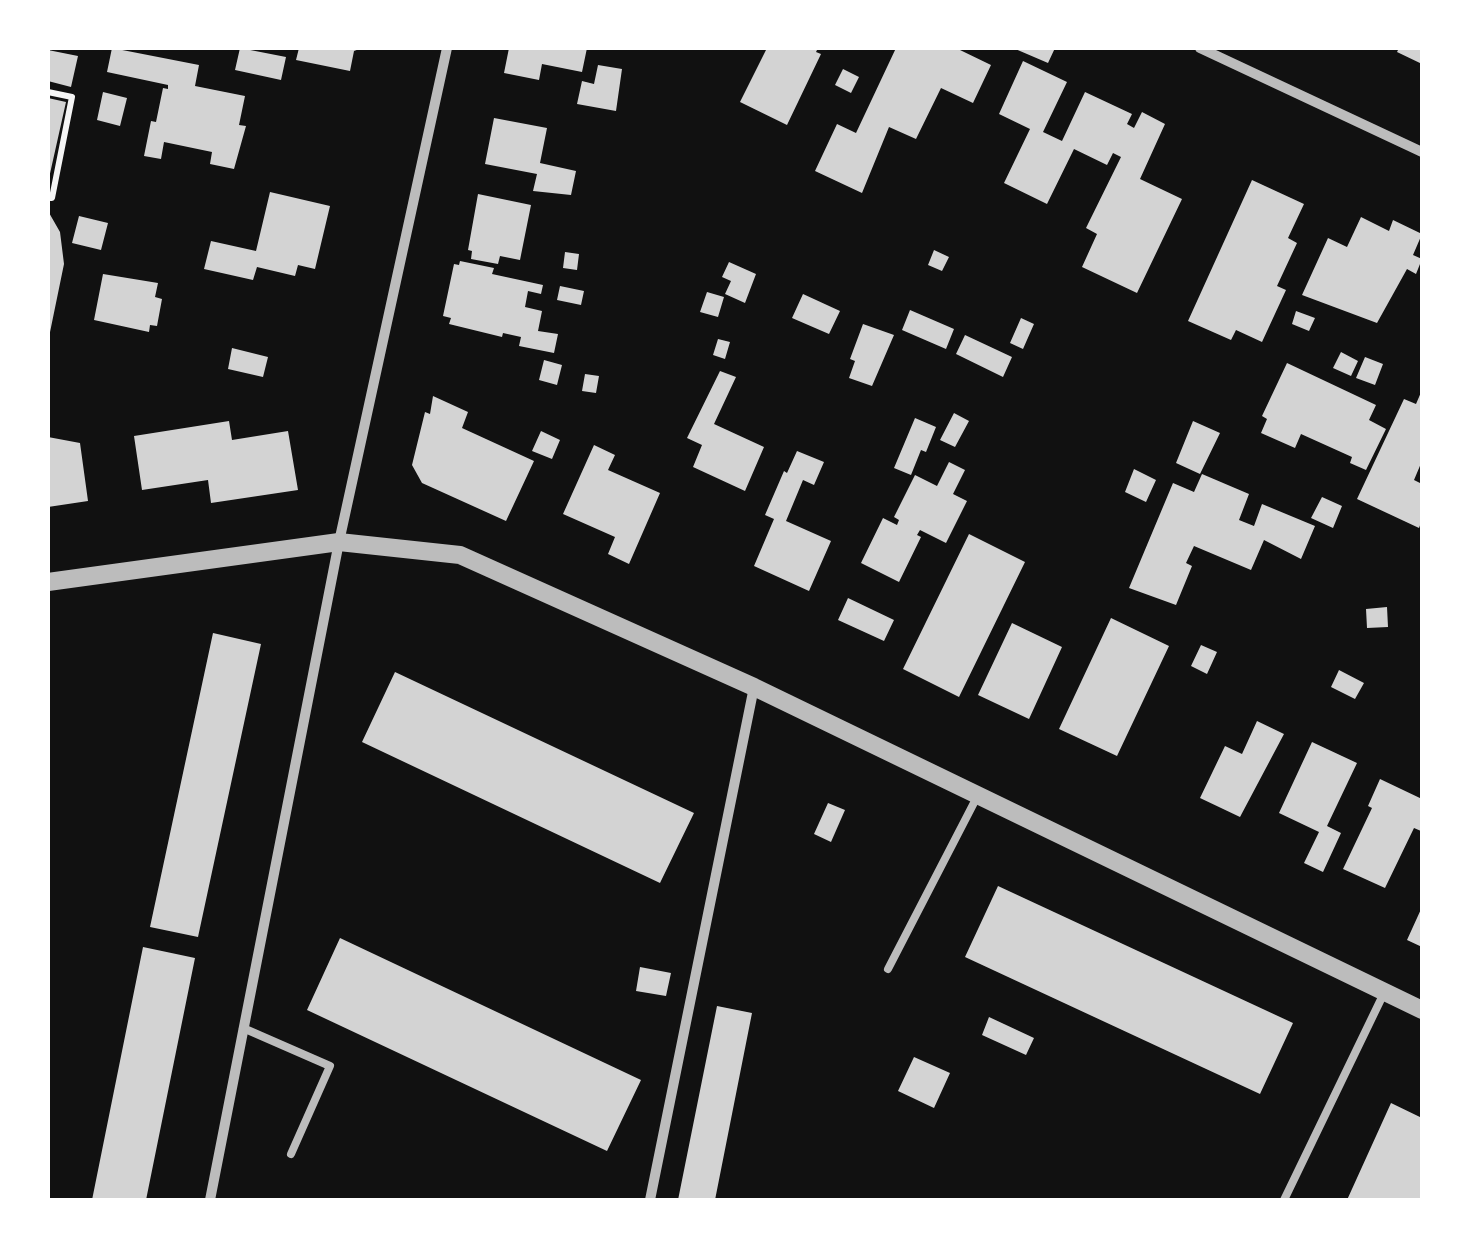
<!DOCTYPE html>
<html>
<head>
<meta charset="utf-8">
<style>
	body { margin:0 }
	#map { position:relative; width:1470px; height:1248px; overflow:hidden; background:#111; font-family:"Nunito Sans",sans-serif }
	canvas { display:block }
	.frame { position:absolute; inset:0; border:50px solid #fff; pointer-events:none }
</style>
</head>
<body>
<div id="map">
<canvas width="1470" height="1248"></canvas>
<div class="frame"></div>
</div>
<script>
const context = document.querySelector('canvas').getContext('2d');
context.lineJoin = 'round';
function fill(path, color) { context.fillStyle = color; context.fill(path, 'evenodd'); }
function trace(path, color, width, dash) { context.strokeStyle = color; context.lineWidth = width; context.lineCap = dash ? 'butt' : 'round'; context.setLineDash(dash || []); context.stroke(path); }
fill(new Path2D(`
	M112 48 199 65 195 86 245 96 239 125 246 126 234 169 210 164 212 152 164 142 161 159 144 156 151 121 156 122 163 88 168 89V85L107 72Z
	M240 48 286 57 281 80 235 70Z
	M299 48H362L354 51 350 71 296 60Z
	M509 48H587L582 72 542 64 539 80 504 73Z
	M767 48H818L816 52 821 54 787 125 740 102Z
	M896 48H961L960 50 991 65 973 103 941 88 916 139 889 127 862 193 815 171 837 124 856 133Z
	M1013 48H1055L1048 63Z
	M1399 48H1422V64L1397 52Z
	M48 50 78 56 71 87 48 81Z
	M1023 61 1067 82 1043 132 1062 141 1085 92 1132 114 1127 124 1134 128 1142 112 1165 124 1140 179 1182 199 1137 293 1082 267 1097 234 1086 228 1121 157 1113 153 1107 165 1074 149 1047 204 1004 183 1030 129 999 114Z
	M598 65 622 69 616 111 577 104 582 81 594 84Z
	M843 69 859 77 851 93 835 85Z
	M103 92 127 98 120 126 97 120Z
	M48 98 66 102 49 178H48Z
	M494 118 547 128 540 163 576 171 571 195 533 191 537 174 485 164Z
	M1252 180 1304 204 1288 238 1297 243 1277 286 1286 290 1262 342 1236 330 1231 340 1188 321Z
	M270 192 330 206 315 269 298 265 295 276 257 267 253 280 204 269 211 241 256 251Z
	M478 194 531 205 520 260 500 256 498 264 471 259 472 251 468 250Z
	M48 211 60 232 64 264 49 337Z
	M79 216 108 223 101 250 72 243Z
	M1361 217 1389 231 1393 220 1422 234 1413 255 1422 259 1416 274 1407 269 1377 323 1302 295 1328 238 1347 247Z
	M934 250 949 257 942 271 928 265Z
	M565 252 579 254 577 270 563 268Z
	M460 261 494 268 492 274 543 285 541 294 528 291 525 307 542 311 538 331 558 334 554 353 519 346 521 337 503 333 502 337 449 324 451 318 443 316 454 264 459 265Z
	M729 262 756 274 745 303 725 294 731 281 722 277Z
	M103 274 158 283 155 297 162 299 157 326 150 325 149 332 94 320Z
	M560 286 584 291 581 305 557 300Z
	M707 292 724 297 718 317 700 312Z
	M803 294 840 311 829 334 792 318Z
	M910 310 954 329 946 349 902 330Z
	M1296 311 1315 318 1309 331 1292 324Z
	M1021 318 1034 324 1023 349 1010 343Z
	M863 324 894 335 872 386 849 378 855 361 850 359Z
	M965 335 1012 357 1003 377 956 354Z
	M718 339 730 342 725 359 713 355Z
	M232 348 268 357 263 377 228 369Z
	M1341 352 1358 361 1351 376 1333 368Z
	M1365 357 1383 364 1375 385 1356 378Z
	M544 360 562 365 557 385 539 380Z
	M1287 363 1376 405 1369 420 1386 429 1366 470 1350 463 1352 457 1301 434 1295 448 1261 433 1267 419 1262 416Z
	M720 371 736 377 714 424 764 447 745 491 693 467 702 445 687 438Z
	M585 374 599 376 596 393 582 391Z
	M1422 390V461L1414 480 1422 484V520L1419 528 1357 499 1404 399 1416 404Z
	M433 396 468 412 462 428 534 461 506 521 422 483 412 465 425 412 430 414Z
	M954 413 969 421 955 447 940 440Z
	M915 418 936 427 926 452 921 450 911 475 894 468Z
	M229 421 232 440 288 431 298 490 211 503 208 480 142 490 134 436Z
	M1193 421 1220 433 1200 474 1176 463Z
	M541 431 560 440 552 459 532 451Z
	M48 437 80 443 88 501 48 507Z
	M594 445 615 455 608 470 660 493 629 564 608 554 615 537 563 514Z
	M797 451 824 462 814 485 803 480 786 521 831 541 809 591 754 566 774 519 765 515 784 471 787 473Z
	M949 462 965 470 953 494 967 501 946 543 920 530 917 535 921 537 899 582 861 563 883 518 897 525 899 520 894 517 915 475 937 486Z
	M1134 469 1156 480 1146 502 1125 492Z
	M1202 474 1249 494 1239 520 1254 526 1262 504 1315 526 1301 559 1264 540 1251 570 1194 546 1186 563 1192 566 1176 605 1129 588 1173 483 1194 492Z
	M1322 497 1342 506 1333 528 1311 518Z
	M969 534 1025 562 959 697 903 669Z
	M848 598 894 620 884 641 838 620Z
	M1387 607 1388 627 1367 628 1366 609Z
	M1111 618 1169 646 1117 756 1059 729Z
	M1012 623 1062 647 1029 719 978 695Z
	M213 633 261 644 198 937 150 927Z
	M1201 645 1217 652 1207 674 1191 666Z
	M1339 670 1364 683 1355 699 1331 687Z
	M395 672 694 813 660 883 362 742Z
	M1257 721 1284 734 1240 817 1200 798 1225 746 1242 754Z
	M1312 742 1357 763 1327 826 1341 833 1323 872 1304 863 1319 832 1279 813Z
	M1380 779 1422 799V827L1421 831 1414 828 1385 888 1343 869 1372 808 1368 806Z
	M828 803 845 810 831 842 814 834Z
	M998 886 1293 1023 1260 1094 965 957Z
	M1422 907V947L1407 940Z
	M340 938 641 1080 607 1151 307 1010Z
	M143 947 195 958 146 1200H92Z
	M640 967 671 973 666 996 636 991Z
	M717 1006 752 1013 715 1200H678Z
	M989 1017 1034 1038 1026 1055 982 1035Z
	M914 1057 950 1073 934 1108 898 1091Z
	M1391 1103 1422 1118V1200H1347Z`), '#d3d3d3');
trace(new Path2D(`
	M48 92 72 97 52 198H48`), '#f5f5f5', 6);
trace(new Path2D(`
	M888 969 978 795
	M243 1028 330 1066 291 1154
	M1284 1200 1384 993`), '#bcbcbc', 8);
trace(new Path2D(`
	M1200 48 1422 152
	M210 1200 339 542 447 48
	M650 1200 754 687`), '#bcbcbc', 10);
trace(new Path2D(`
	M48 582 339 542 460 555 754 687 1422 1010`), '#bcbcbc', 18);
</script>
</body>
</html>
